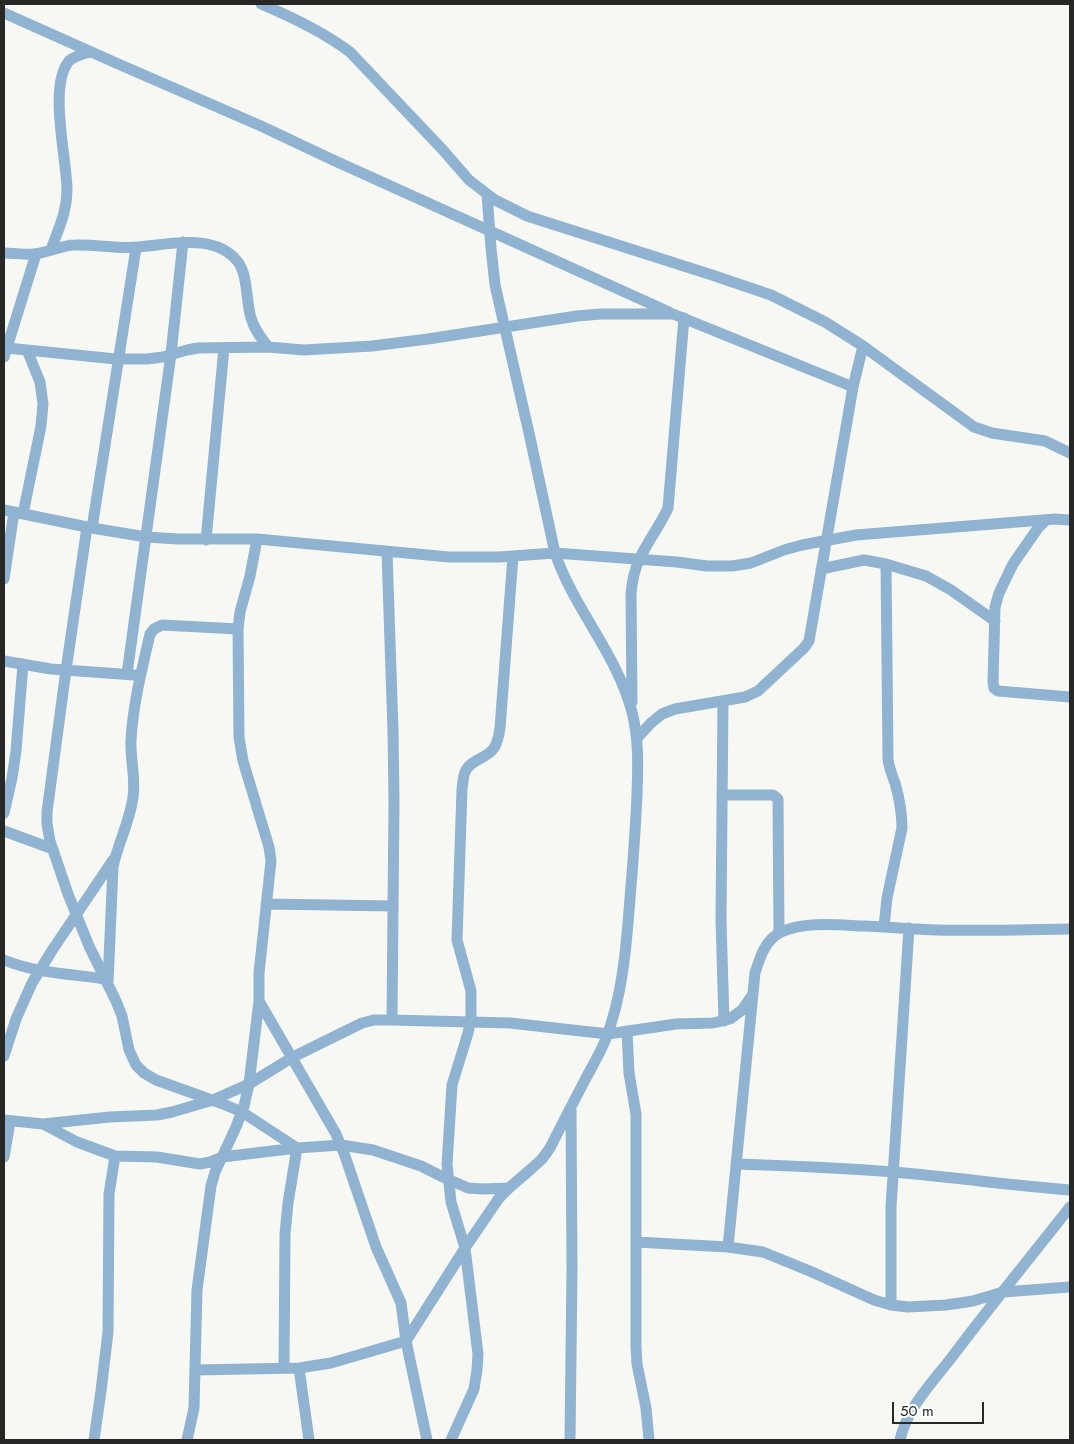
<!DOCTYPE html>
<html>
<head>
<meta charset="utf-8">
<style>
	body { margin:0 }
	#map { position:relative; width:1074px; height:1444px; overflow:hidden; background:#f7f8f4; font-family:Jost,sans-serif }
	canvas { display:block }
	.frame { position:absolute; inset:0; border:5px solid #272826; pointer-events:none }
	.scale { position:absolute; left:892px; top:1402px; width:92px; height:22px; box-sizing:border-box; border:2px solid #272826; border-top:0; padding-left:6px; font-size:15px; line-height:18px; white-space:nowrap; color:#272826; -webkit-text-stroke:4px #fff; paint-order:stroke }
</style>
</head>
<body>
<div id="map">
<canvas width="1074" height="1444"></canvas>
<div class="frame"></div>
<div class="scale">50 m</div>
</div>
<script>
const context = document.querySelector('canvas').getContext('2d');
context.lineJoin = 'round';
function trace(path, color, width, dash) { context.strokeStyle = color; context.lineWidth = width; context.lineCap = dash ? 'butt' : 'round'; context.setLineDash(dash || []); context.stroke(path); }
trace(new Path2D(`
	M261 4C292 17 323 32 350 52L442 149 469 180 495 200 527 216 712 275 771 295 825 322 863 346 974 427 992 433 1045 441 1070 453
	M4 13 116 63 261 126 333 160 669 312
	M51 250C58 229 67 213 67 190 67 159 48 86 69 61 74 56 83 54 90 52
	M4 253C14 253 24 255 34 254 48 253 61 245 75 245 96 244 116 249 137 247 169 245 215 232 238 262 248 275 246 302 251 318 254 329 261 338 268 347
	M7 348 116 359H147L163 357 187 350 198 348 268 347 304 350 372 346 428 339 577 316 601 314H673L853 387
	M4 357 36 254
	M4 510 92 528 146 537 178 539H257L449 557H499L555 553 677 562 707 566H732L751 563 784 550 802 545 856 535 1055 519 1070 520
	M23 514 41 426 43 404 40 382 27 350
	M1046 520 1038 528 1013 564 999 593 995 607 993 682 994 688 998 691 1070 697
	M87 527 66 670 47 812V824L50 841 68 894 89 946 116 1001 122 1016 129 1050 136 1065 144 1073 156 1080 223 1104 242 1112 297 1148 288 1203 285 1234 284 1368
	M92 528 136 248
	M257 539 250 576 240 612 238 629 239 737 243 761 269 847 271 861 259 973V1001L336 1134 345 1156 376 1247 401 1303 406 1341 427 1440
	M206 540 224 348
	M387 552 393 731 394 803 392 1020
	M821 569 864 560 886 564 926 576 951 590 995 621
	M4 579 14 512
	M4 661 51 669 134 675
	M127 674 171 354 183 242
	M723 701 721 920 724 1021
	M632 702 631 594C632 583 634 571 639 560 647 542 660 526 668 508L684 318
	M637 738 651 723 662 714 675 709 745 697 758 691 804 648 809 641 853 387 863 346
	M722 795H773L778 799 779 933
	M4 813 12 778 16 751 23 664
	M4 831 53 849
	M266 904 392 906
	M884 927 887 898 902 828C902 813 899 797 895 783 892 775 889 768 888 759L886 564
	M4 960C35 973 72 974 105 979
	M108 983 113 867C118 843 130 821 133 797 136 780 130 758 131 740 133 704 142 669 150 634L154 629 162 625 238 629
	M627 1031 629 1073 636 1114V1347L637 1364 646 1408 649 1440
	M4 1056 16 1019 32 983 53 949 113 860
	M4 1120 43 1124 110 1117 157 1115 172 1112 213 1100 249 1084 293 1057 362 1023 374 1020H392L510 1023 608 1034 676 1024 713 1023 730 1019 742 1010 753 994
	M43 1124 77 1142 115 1156 157 1157 200 1164 210 1162 222 1157 297 1148 341 1145 373 1150 421 1166 443 1177 468 1188 482 1189 509 1188
	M4 1157 10 1122
	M736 1164C796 1166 856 1168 915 1174 967 1179 1018 1186 1070 1190
	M636 1242 728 1247 763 1252 812 1272 874 1300 891 1305 908 1307 946 1305 973 1301 1003 1292 1070 1287
	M728 1247 755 973C760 957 765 940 781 932 805 921 838 925 864 926 888 927 912 929 937 930 981 931 1026 930 1070 929
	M891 1305V1207L909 928
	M299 1368 309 1440
	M196 1370 299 1368 331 1363 406 1341 465 1248 499 1198 509 1188 531 1169 542 1159 550 1148C562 1124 574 1101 586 1078 593 1065 600 1053 605 1041 626 988 627 929 632 874 634 847 636 821 637 794 638 767 639 739 632 712 617 654 574 609 555 553L529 433 495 285 491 248 487 194
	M94 1440 101 1391 108 1332 109 1194 115 1156
	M187 1440 194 1408 197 1290 211 1186 215 1172 236 1127 244 1106 249 1084 259 1001
	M451 1440 474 1389 477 1370 478 1354 465 1248 451 1202 447 1164 452 1085 468 1033 471 1018V991L457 940 462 789C463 783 463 775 466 770 472 759 488 758 494 748 498 742 499 735 500 728L513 556
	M570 1440 572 1270 571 1110
	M900 1440C907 1408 932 1383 952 1357 990 1306 1031 1257 1070 1207`), '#8fb3d0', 11);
</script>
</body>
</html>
